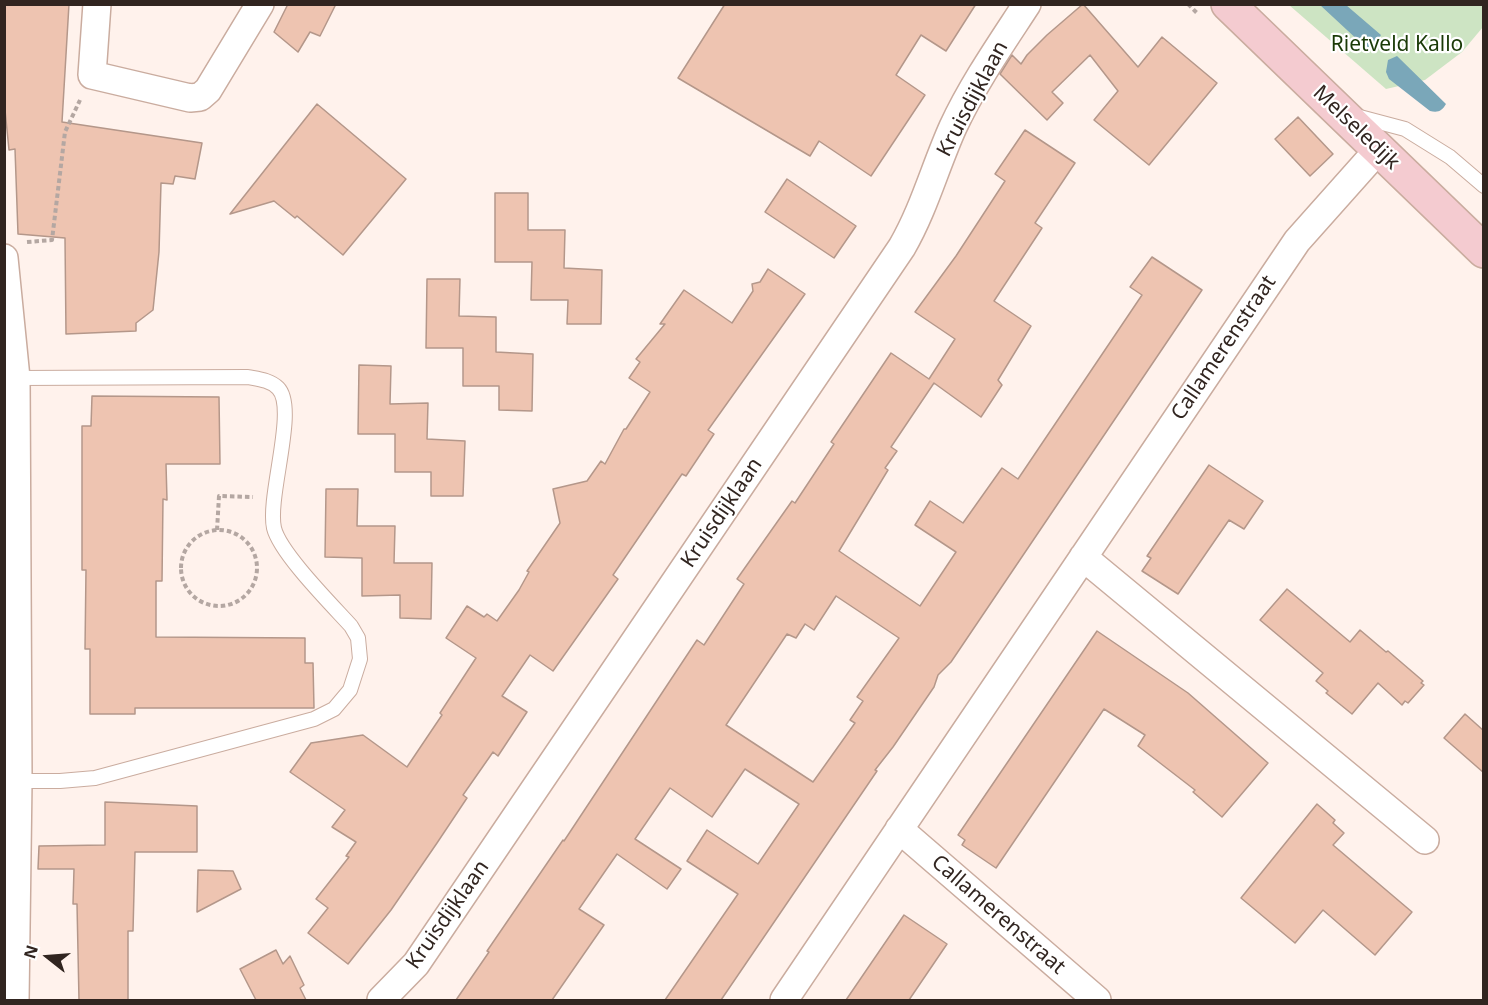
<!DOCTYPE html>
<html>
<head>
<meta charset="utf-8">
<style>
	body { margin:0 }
	#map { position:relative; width:1488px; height:1005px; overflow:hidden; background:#fff2ec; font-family:"Noto Sans",sans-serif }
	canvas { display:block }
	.frame { position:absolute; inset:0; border:6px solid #312520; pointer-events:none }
	.north { position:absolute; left:18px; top:927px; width:60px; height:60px; -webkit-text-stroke:4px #fff; paint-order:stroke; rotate:287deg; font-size:16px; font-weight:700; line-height:24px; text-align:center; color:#312520 }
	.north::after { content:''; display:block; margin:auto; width:21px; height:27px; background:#312520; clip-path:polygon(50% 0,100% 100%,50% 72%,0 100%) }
</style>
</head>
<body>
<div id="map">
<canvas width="1488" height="1005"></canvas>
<div class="frame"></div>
<div class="north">N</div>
</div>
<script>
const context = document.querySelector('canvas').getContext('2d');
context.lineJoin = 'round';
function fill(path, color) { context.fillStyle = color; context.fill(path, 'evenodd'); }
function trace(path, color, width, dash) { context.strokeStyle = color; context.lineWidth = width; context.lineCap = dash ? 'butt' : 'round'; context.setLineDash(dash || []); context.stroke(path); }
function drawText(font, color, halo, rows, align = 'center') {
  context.font = font + ' "Noto Sans",sans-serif'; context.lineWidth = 4.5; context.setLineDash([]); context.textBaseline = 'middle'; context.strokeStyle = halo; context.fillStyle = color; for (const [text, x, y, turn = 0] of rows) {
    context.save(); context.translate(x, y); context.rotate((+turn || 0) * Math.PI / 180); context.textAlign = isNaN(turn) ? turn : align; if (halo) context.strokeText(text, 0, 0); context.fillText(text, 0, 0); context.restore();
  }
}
fill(new Path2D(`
	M1289 5H1483V27L1462 52 1425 80 1386 89Z`), '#cde4c3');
fill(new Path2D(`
	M1320 5H1346L1381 35 1376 43 1368 47 1361 43Z
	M1397 56 1446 104C1442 111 1438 113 1430 111L1389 79 1386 72 1388 60Z`), '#7aa7b9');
const building = new Path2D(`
	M4 4H69L62 122 202 143 195 179 175 176 173 184 161 183 159 252 153 310 136 323V331L66 334 65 238 18 234 15 149 9 150 4 100Z
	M288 4H336L320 36 310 32 298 52 274 32Z
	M725 4H976L946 51 921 35 896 75 925 95 871 176 819 141 810 156 678 78Z
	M1083 4 1138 67 1162 37 1217 83 1149 165 1094 120 1118 91 1090 55 1052 92 1063 103 1047 120 1000 74 1012 55 1021 64 1027 55 1047 35Z
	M317 104 406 179 343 255 297 216 295 218 274 201 230 214Z
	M1298 117 1333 154 1310 176 1275 139Z
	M1025 130 1075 163 1035 223 1042 228 994 301 1031 326 998 380 1002 385 981 417 934 383 891 447 897 451 885 468 888 470 839 551 920 606 956 552 915 525 930 501 963 523 1002 468 1018 479 1142 295 1130 287 1152 257 1202 290 951 662 938 675 934 687 893 747 875 770 877 771 721 1000H665L738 894 687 861 707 830 758 864 799 804 745 769 712 817 670 788 635 839 681 869 667 889 617 854 579 909 604 925 552 1000H456L489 952 487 951 563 840 564 841 697 640 704 645 744 584 737 579 792 501 795 503 834 444 831 442 891 353 929 379 955 339 915 312 956 256 1005 181 995 174ZM836 596 899 638 857 697 863 701 850 720 855 723 813 782 726 725 787 634 796 638 805 624 814 630Z
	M787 179 856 226 834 258 765 212Z
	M495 193H528V230H565L564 268 602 270 601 324H567L568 300H531L532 262H495Z
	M768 269 805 294 708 430 714 434 686 476 682 474 613 575 618 579 553 671 530 655 502 696 527 712 498 756 493 752 463 795 467 798 437 843 391 910 348 964 308 933 328 908 316 899 349 857 346 856 356 842 332 827 345 810 290 772 311 743 363 735 407 767 442 715 440 713 476 658 446 638 467 606 484 617 487 614 497 621 519 590 529 572 527 571 560 523 553 489 587 481 601 461 605 464 624 429H626L650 392 629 378 640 362 636 359 665 324H660L684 290 732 323 753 291 752 284 760 282Z
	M427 279H460L459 316 496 317V352L533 354 532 411 499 410V386H463V348H426Z
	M359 365 391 366 390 404 428 403 427 439 465 441 463 496H431V472H395V434H358Z
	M92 396 219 397 220 464H166L167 500 163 499 162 581H156V637L305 638V663H313L314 708H135V714H90V649H85L86 570H82V426H91Z
	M1209 465 1263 501 1244 529 1229 520 1178 594 1142 571 1151 558 1147 556Z
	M326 489H358L357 526H395L394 563H432L431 619 400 618V595L362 596V558L325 557Z
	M1287 589 1350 642 1360 630 1386 652 1388 651 1423 681 1421 683 1424 685 1408 703 1405 701 1402 705 1378 683 1352 714 1326 693 1328 691 1316 681 1323 673 1260 620Z
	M1097 631 1188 693 1268 763 1222 817 1193 792 1195 790 1138 746 1145 735 1104 709 996 868 962 845 965 840 958 835Z
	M1465 714 1484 731V773L1444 738Z
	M105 802 197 806V852H135L133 931H128V1000H79L77 904H73L74 869H38L39 846 105 845Z
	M1317 804 1335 820 1333 823 1344 833 1333 845 1412 912 1375 955 1323 910 1295 943 1241 898Z
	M198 870 233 871 241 889 197 912Z
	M904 915 947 944 909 1000H846Z
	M276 950 283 964 290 956 304 985 300 988 306 1000H256L240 969Z`);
fill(building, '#eec4b1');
trace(building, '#b4978a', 1.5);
const service = new Path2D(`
	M1356 116 1405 129 1450 157 1484 186
	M16 378 248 377C258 379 270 380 278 388 298 408 267 496 274 528 280 553 332 605 351 626L358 638 360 659 350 690 334 709 314 719 95 778 60 781H18`);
const minor = new Path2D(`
	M97 4 92 75 190 98 200 97 208 90 260 4
	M4 258 16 378 18 781 15 1000
	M1083 557 1425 840
	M899 829 1097 1000
	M381 1000 416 964 902 247C924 209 935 167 953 127 973 84 1001 44 1027 4
	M784 1000 1297 241 1378 150`);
const secondary = new Path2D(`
	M1228 4 1484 251`);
trace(service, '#caac9f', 16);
trace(minor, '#caac9f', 30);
trace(secondary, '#caac9f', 36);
trace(new Path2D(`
	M1188 4 1197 13
	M27 242 52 240 65 132 80 100
	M181 568a38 38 0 1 1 76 0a38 38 0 1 1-76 0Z
	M217 530 219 496 253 497`), '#b4a7a2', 4, [4.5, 3]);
trace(service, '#fff', 14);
trace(minor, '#fff', 27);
trace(secondary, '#f4cbd0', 33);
drawText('21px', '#1a3a07', '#fff', [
	["Rietveld Kallo",1397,45]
]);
drawText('21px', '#312520', '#fff', [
	["Kruisdijklaan",973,99,-62],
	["Melseledijk",1356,128,44],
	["Callamerenstraat",1224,348,-56],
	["Kruisdijklaan",722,513,-56],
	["Kruisdijklaan",448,915,-55],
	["Callamerenstraat",998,915,41]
]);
</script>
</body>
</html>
